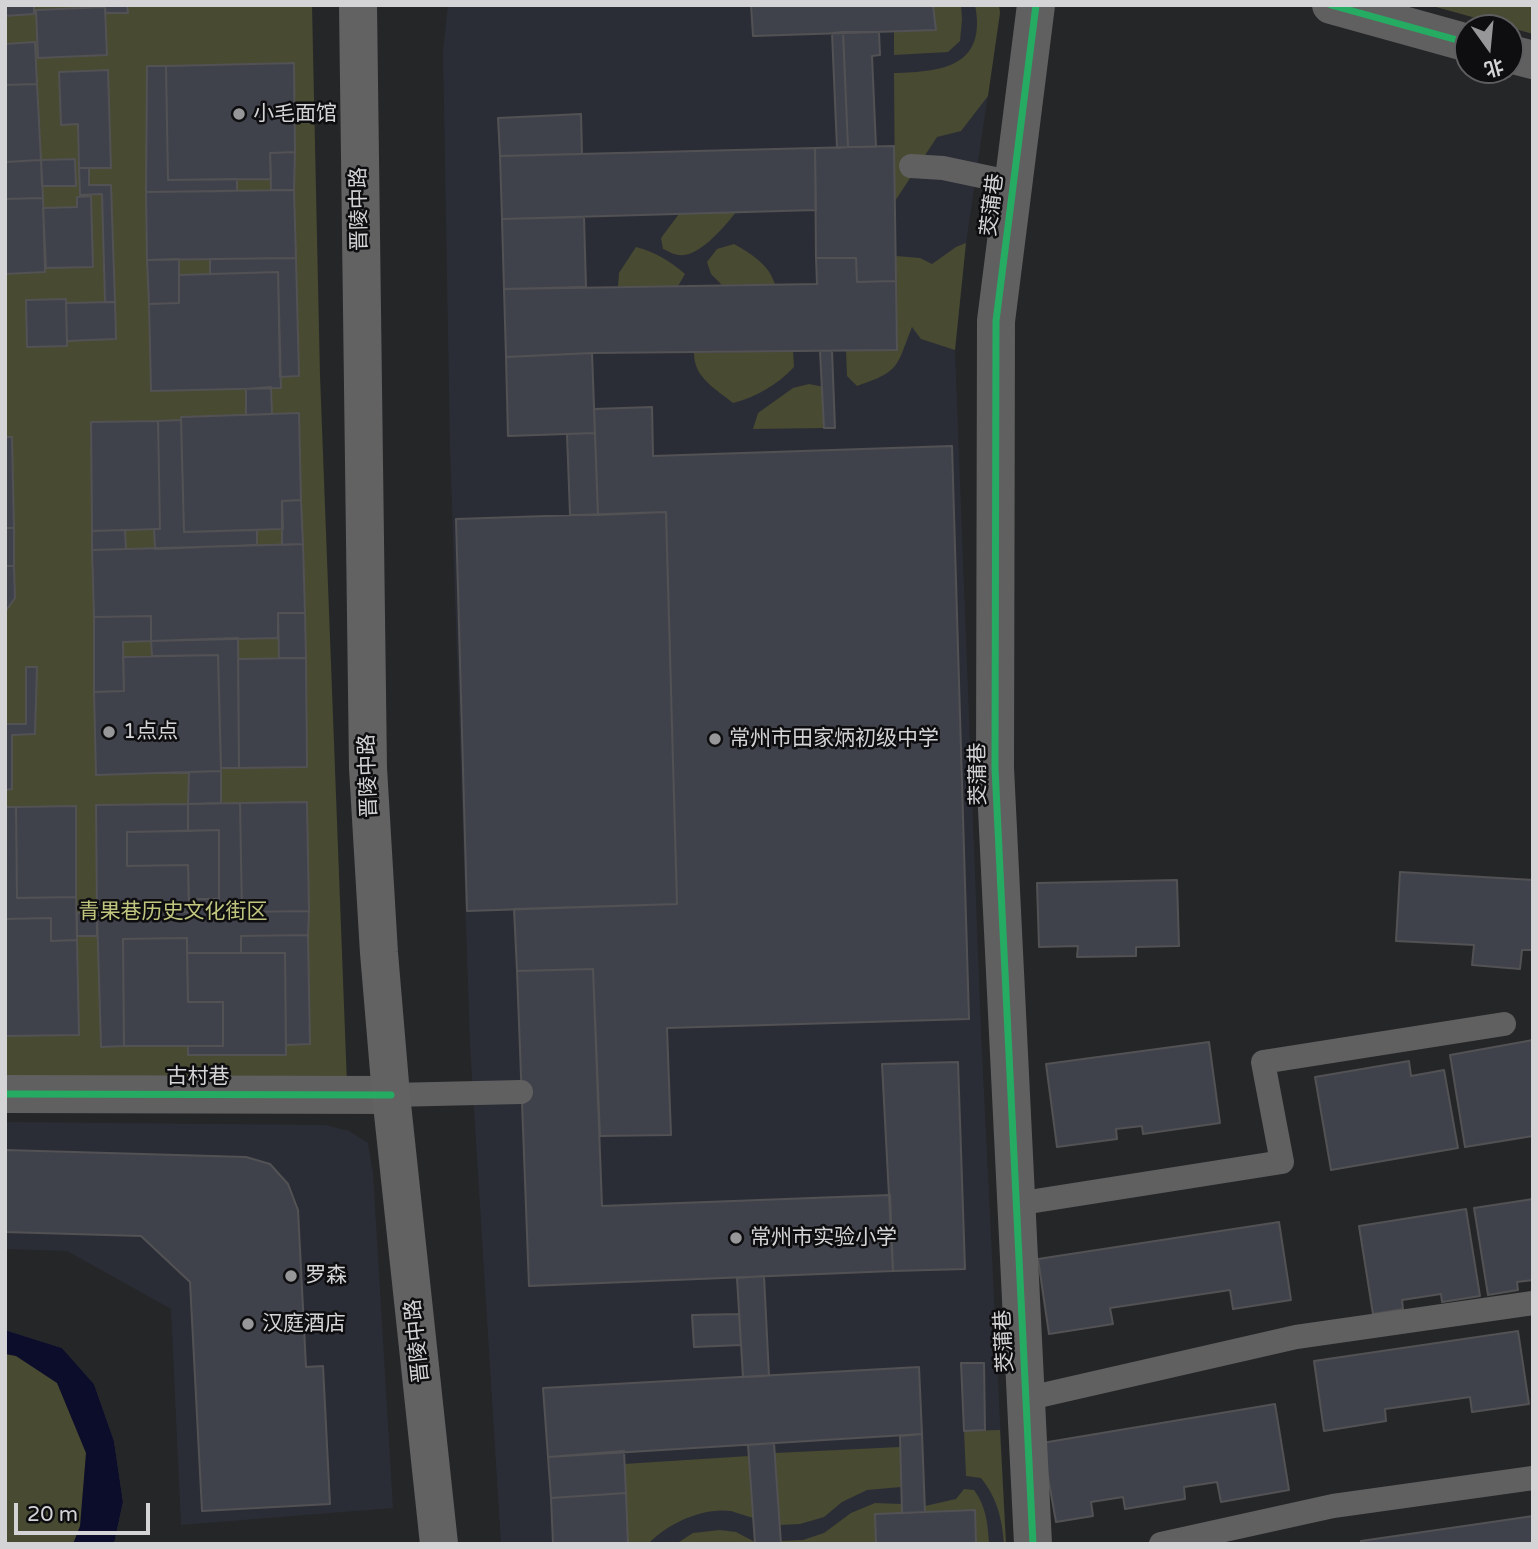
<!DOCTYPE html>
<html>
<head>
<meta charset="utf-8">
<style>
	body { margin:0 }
	#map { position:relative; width:1538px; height:1549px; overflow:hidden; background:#252628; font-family:"Varela Round","Noto Sans SC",sans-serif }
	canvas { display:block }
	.frame { position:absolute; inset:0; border:7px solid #d4d4d7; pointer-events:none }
	.north { position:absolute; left:1454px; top:14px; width:70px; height:70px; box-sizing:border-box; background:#0e0e10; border:2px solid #5d5d60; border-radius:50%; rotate:165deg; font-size:19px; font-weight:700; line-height:28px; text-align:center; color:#d4d4d7 }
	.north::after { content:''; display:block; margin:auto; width:24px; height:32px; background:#97979a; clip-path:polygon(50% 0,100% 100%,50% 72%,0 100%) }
	.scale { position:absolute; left:14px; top:1503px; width:136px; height:32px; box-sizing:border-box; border:4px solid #d4d4d7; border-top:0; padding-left:9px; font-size:21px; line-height:24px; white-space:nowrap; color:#d4d4d7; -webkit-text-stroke:5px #0e0e10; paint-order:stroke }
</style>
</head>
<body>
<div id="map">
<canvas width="1538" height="1549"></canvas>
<div class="frame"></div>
<div class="north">北</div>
<div class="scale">20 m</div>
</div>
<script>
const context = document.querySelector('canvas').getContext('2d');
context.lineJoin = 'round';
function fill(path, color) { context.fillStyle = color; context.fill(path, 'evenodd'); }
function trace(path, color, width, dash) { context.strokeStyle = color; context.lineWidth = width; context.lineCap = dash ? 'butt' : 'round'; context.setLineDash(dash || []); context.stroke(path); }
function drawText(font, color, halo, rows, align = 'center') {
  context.font = font + ' "Varela Round","Noto Sans SC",sans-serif'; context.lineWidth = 5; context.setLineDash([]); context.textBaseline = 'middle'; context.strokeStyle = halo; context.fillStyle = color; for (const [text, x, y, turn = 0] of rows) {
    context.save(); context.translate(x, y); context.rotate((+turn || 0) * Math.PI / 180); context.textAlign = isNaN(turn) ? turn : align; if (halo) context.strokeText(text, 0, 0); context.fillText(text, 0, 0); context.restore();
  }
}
fill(new Path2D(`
	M448 5H999L1000 13 966 243 955 351 981 1031 1006 1544H501L470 1045 450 447 443 51Z
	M5 1122 325 1125 349 1131 368 1143 373 1173 393 1508 181 1525 171 1309 67 1251 5 1249Z`), '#2b2d36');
fill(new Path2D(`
	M5 5H312L320 375 347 1084 5 1076Z
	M933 5H961L962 19 960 41 948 52 894 55V32L935 30Z
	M975 5H999L1000 13 988 96 961 131 937 137 895 201 894 73C943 72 987 66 975 5Z
	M1429 5H1533V34Z
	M736 212C725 226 699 258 679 255 674 255 668 251 663 249L661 238 679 214Z
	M966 243 955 350 921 339 912 327C896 367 901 371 857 386L847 376 846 350 897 349 896 256 920 258 932 264 956 247Z
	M734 244C753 255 768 264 775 284L722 285 711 274 707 262 717 249Z
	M636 247C655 252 670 261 685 274L678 286H618L619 273Z
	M793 351 794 367C777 385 756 397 733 403 715 388 694 378 694 353Z
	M809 384 824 387V428L753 429 758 413 793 388Z
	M5 1330 62 1348 94 1384 114 1441 123 1502 114 1544H5Z
	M1000 1430 1006 1544H1004C1002 1518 997 1498 981 1478L966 1476 964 1431Z
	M900 1447 901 1487 867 1490 842 1502 824 1517 800 1524 780 1525 775 1453Z
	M749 1456 753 1518C746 1516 738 1513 731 1511 702 1507 667 1524 648 1544H628L624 1464Z
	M964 1489 974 1490C986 1506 988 1524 989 1544H976L975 1511 925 1512V1506L956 1499Z
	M875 1503 902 1504V1513L875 1514 876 1544H781V1541L803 1540 824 1533 851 1513Z
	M720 1530 736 1532 755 1542V1544H676L693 1533Z`), '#484a31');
fill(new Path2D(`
	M5 1330 62 1348 94 1384 114 1441 123 1502 114 1544H73L80 1526 86 1453 57 1383 16 1356 5 1354Z`), '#0c0d2b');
const building = new Path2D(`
	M5 5H34V14L5 16Z
	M105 5H127L128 13H105Z
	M751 5H933L936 30 753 36Z
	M105 7 107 55 38 58 36 10Z
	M843 32 848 147 837 148 832 33Z
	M843 32H879L880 55 872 56 876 147H848Z
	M35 42 37 84 5 85V44Z
	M294 63 295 152 270 153 271 179 168 180 166 66Z
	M147 66H166L168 180 237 179V191L146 192Z
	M108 70 111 168H79L78 124 61 125 59 72Z
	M37 84 41 160 5 162V85Z
	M581 114 582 154 500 156 498 118Z
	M894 146 896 281 857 282 856 258H816L815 148Z
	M815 148 816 210 502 219 500 156Z
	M295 152 294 190H271L270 153Z
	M75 159 76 186H42L41 160Z
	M41 160 43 198 5 199V162Z
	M79 168H89V185H111L115 302H105L102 194 80 195Z
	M294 190 296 258 147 260 146 192Z
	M91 196 93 267 46 268 43 208 77 207V197Z
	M43 198 45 272 5 274V199Z
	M584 217 586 287 504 289 502 219Z
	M296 258 299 376 280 377 278 272 210 274V259Z
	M816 258H856L857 282 896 281 897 350 592 353 506 357 504 289 817 284Z
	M179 259V303L149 304 147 260Z
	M278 272 281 388 151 391 149 304 179 303V275Z
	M66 299 67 346 27 347 26 300Z
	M115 302 116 339 67 341 66 303Z
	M820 351H832L835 428H824Z
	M592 353 595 433 508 436 506 357Z
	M271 387 272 414 246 415V389Z
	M652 407 653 456 952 446 969 1019 667 1028 671 1135 600 1136 593 969 517 971 514 909 677 904 666 512 598 515 594 409Z
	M299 413 301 500 282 501 283 529 184 532 181 417Z
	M181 420 184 532 257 530V545L155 549 154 529H160L158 421Z
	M158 421 160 529 92 531 91 422Z
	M595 433 598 515H570L567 434Z
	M5 437H12L14 528H5Z
	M301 500 303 544 282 545V501Z
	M666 512 677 904 467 911 456 519Z
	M5 528H14V566H5Z
	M125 530 126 549 92 550V531Z
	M303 544 305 613H278V638L151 641V616L94 617 92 550Z
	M5 566H14L15 598 5 612Z
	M278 613H305L306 658H279Z
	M151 616V641L123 642 124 691 94 692V617Z
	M238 638 239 768H221L218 655 152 656 151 641Z
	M218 655 221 771 96 775 94 692 124 691 123 657Z
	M306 658 307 767 239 768 238 659Z
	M26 667H37L35 734 12 735V789L5 790V724H26Z
	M221 771V803L188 804 189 772Z
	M307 802 309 911 242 912 240 803Z
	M240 803 242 912 309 911 308 935 241 936V953H187V938L123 939 124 1046 101 1047 97 913 189 912V899H219V830L188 831V804Z
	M188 804V831L127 832V866L188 865 189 912 97 913 96 805Z
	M76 806V897L17 898 16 807Z
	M5 807H16L17 898 76 897 77 940 51 941V918L5 919Z
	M219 830V899H189L188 865 127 866V832Z
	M1400 872 1533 880V950H1522L1520 969 1472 965 1474 945 1396 941Z
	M1177 880 1179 946 1136 947V956L1077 957 1078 946 1039 947 1037 883Z
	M77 913H97V936H77Z
	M51 918V941L77 940 79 1035 5 1036V919Z
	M308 935 310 1044 286 1045 285 953H241V936Z
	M187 938 188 1002H223V1046H124L123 939Z
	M187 953H285L286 1055H188V1046H223V1002H188Z
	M593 969 602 1206 890 1195 893 1271 529 1286 517 971Z
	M1533 1040V1136L1465 1147 1450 1055Z
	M1209 1042 1220 1123 1143 1134 1142 1126 1116 1129 1117 1139 1057 1147 1046 1064Z
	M1409 1061 1411 1076 1444 1070 1458 1148 1331 1170 1315 1077Z
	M958 1062 965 1269 893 1271 882 1064Z
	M5 1150 246 1157 270 1164 288 1184 298 1210 306 1367 323 1366 330 1504 202 1511 190 1282 141 1236 5 1232Z
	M1533 1199V1280L1517 1282 1518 1290 1488 1295 1474 1208Z
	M1466 1209 1480 1296 1442 1302 1441 1294 1402 1300 1403 1309 1373 1314 1359 1226Z
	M1279 1222 1291 1300 1233 1309 1230 1290 1110 1308 1113 1324 1049 1334 1038 1259Z
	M764 1276 769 1376 743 1377 737 1278Z
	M739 1314 741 1345 694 1347 692 1315Z
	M1518 1331 1529 1404 1472 1412 1470 1397 1385 1409 1386 1421 1324 1431 1314 1361Z
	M961 1363H984L985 1430 964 1431Z
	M919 1367 922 1434 548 1457 543 1388Z
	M1275 1404 1289 1490 1221 1502 1217 1482 1184 1487 1185 1499 1125 1509 1123 1497 1091 1502 1093 1516 1056 1522 1042 1443Z
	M922 1434 925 1512 902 1513 900 1436Z
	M774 1443 781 1544H755L748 1445Z
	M624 1451 626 1493 551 1498 548 1457Z
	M626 1493 628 1544H553L551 1498Z
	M975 1510 976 1544H876L875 1514Z
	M1533 1516V1544H1361V1541Z`);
fill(building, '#40424b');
trace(building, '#525254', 2);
trace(new Path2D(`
	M911 166 943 168 1014 183
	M391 1095 521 1092
	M1016 1204 1282 1162 1263 1062 1504 1024
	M1025 1399 1296 1337 1533 1303
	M1161 1544 1333 1506 1533 1478`), '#606060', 24);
trace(new Path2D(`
	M1331 5 1468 43
	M1510 54 1533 60
	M5 1094 391 1095
	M1033 1544 995 768 996 321 1036 5`), '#606060', 38);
trace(new Path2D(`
	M358 5 368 768 379 953 391 1095 439 1544`), '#626263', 38);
trace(new Path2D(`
	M1331 5 1468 43
	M5 1094 391 1095
	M1033 1544 995 768 996 321 1036 5`), '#26ab63', 7);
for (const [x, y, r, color] of [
	[239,114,7,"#97979a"],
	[109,732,7,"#97979a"],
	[715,739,7,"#97979a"],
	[736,1238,7,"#97979a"],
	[291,1276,7,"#97979a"],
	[248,1324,7,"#97979a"]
]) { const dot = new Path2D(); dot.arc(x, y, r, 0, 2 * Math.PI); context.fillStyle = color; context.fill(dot); trace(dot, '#0e0e10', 2.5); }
drawText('21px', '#d4d4d7', '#0e0e10', [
	["小毛面馆",253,114],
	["1点点",123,732],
	["常州市田家炳初级中学",729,739],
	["常州市实验小学",750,1238],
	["罗森",305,1276],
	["汉庭酒店",262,1324]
], 'left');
drawText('21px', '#d4d4d7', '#0e0e10', [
	["茭蒲巷",993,205,-83],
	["晋陵中路",360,209,-91],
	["茭蒲巷",979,774,-91],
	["晋陵中路",369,776,-92],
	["古村巷",198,1077],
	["晋陵中路",418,1341,-96],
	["茭蒲巷",1005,1341,-93]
]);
drawText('21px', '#c1c67e', '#0e0e10', [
	["青果巷历史文化街区",173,912]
]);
</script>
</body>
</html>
